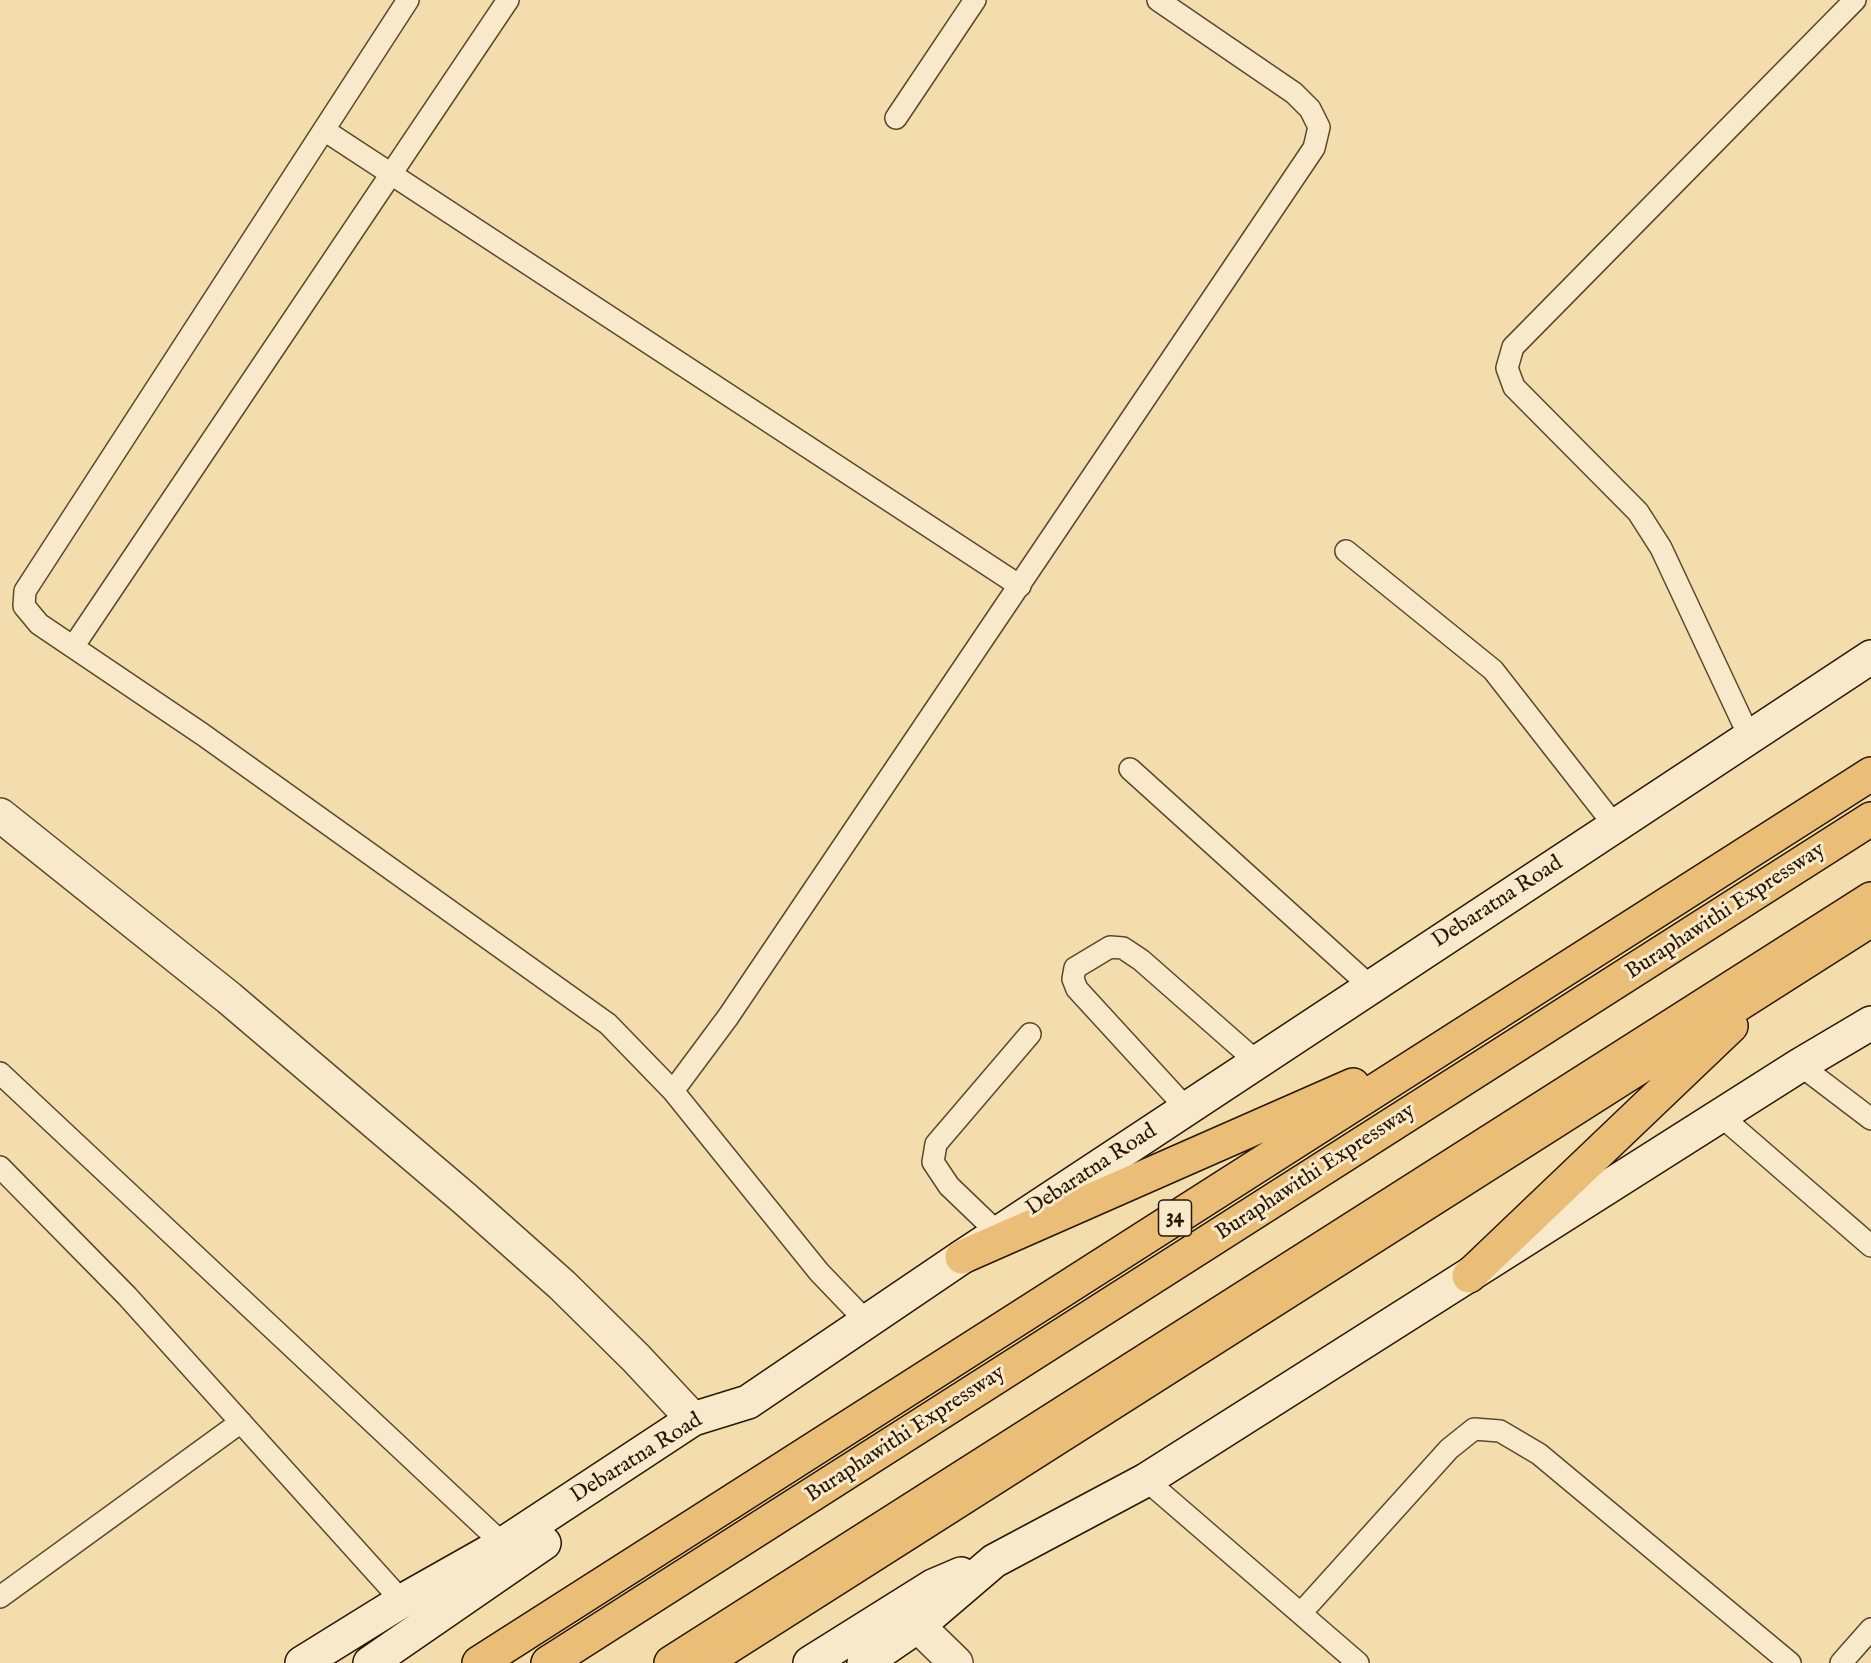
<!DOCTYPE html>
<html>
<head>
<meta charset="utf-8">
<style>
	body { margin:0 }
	canvas { display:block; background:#f3ddac }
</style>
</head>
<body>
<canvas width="1871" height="1663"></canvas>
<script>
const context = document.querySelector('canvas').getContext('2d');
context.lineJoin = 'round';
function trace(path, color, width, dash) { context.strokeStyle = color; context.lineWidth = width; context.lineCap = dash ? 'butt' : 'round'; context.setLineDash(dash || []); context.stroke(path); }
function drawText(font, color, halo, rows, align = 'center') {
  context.font = font + ' "IM FELL English",serif'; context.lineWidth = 6; context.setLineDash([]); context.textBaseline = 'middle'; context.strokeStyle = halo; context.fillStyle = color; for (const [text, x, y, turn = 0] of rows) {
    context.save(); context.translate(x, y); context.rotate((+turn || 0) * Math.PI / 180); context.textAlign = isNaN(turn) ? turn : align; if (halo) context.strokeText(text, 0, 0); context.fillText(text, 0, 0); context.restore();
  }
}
const service = new Path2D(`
	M408 0 25 591 24 606 39 624 202 734 608 1024 673 1091 819 1272 866 1321
	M896 118 975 0
	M324 130 1020 586
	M1346 551 1493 670 1615 826
	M73 647 508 0
	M1750 738 1661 548 1638 512 1514 387 1507 368 1513 347 1855 0
	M1130 769 1371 987
	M1800 1065 1871 1119
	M0 1073 503 1544
	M673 1091 728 1017 1314 148 1319 127 1310 109 1294 93 1158 0
	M1187 1109 1077 989 1073 979 1075 968 1110 947 1123 948 1141 960 1257 1062
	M1721 1116 1871 1246
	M0 1167 127 1296 402 1601
	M998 1233 949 1186 933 1162 936 1144 1030 1034
	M1146 1480 1358 1663
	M0 1597 241 1422
	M1301 1613 1449 1449 1474 1429 1500 1431 1539 1454 1790 1663
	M1841 1663 1871 1629`);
const minor = new Path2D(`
	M0 815 229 998 464 1198 562 1285 636 1358 693 1419`);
const tertiary = new Path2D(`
	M918 1626 956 1663`);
const secondary = new Path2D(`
	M302 1663 402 1601 503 1544 693 1419 748 1402 962 1257 1871 657
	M370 1663 544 1543
	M810 1663 933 1586 961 1574
	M864 1663 918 1626 994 1561 1146 1480 1800 1065 1871 1023`);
const trunk = new Path2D(`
	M962 1257 1353 1085
	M1469 1276 1731 1026
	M479 1663 1871 774
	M703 1663 1871 920`);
const motorway = new Path2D(`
	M548 1663 1871 819
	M671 1663 1871 899`);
trace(service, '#5a482c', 24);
trace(minor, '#5a482c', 36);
trace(tertiary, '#5a482c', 36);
trace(secondary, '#271702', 36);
trace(trunk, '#271702', 36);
trace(motorway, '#271702', 36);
trace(service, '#f7e9c9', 21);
trace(minor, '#f7e9c9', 33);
trace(tertiary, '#f7e9c9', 33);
trace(secondary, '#f7e9c9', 33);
trace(trunk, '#eabe76', 33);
trace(motorway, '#eabe76', 33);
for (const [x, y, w] of [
	[1175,1218,33]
]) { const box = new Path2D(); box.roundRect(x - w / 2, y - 18, w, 36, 4.5); context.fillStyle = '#f7e9c9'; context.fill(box); trace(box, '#271702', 1.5); }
drawText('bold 21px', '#271702', null, [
	["34",1175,1218]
]);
drawText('22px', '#271702', '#f7e9c9', [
	["Debaratna Road",1498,903,-33],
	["Buraphawithi Expressway",1726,912,-33],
	["Debaratna Road",1092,1171,-33],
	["Buraphawithi Expressway",1316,1173,-33],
	["Buraphawithi Expressway",906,1435,-33],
	["Debaratna Road",637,1459,-32]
]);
</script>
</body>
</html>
